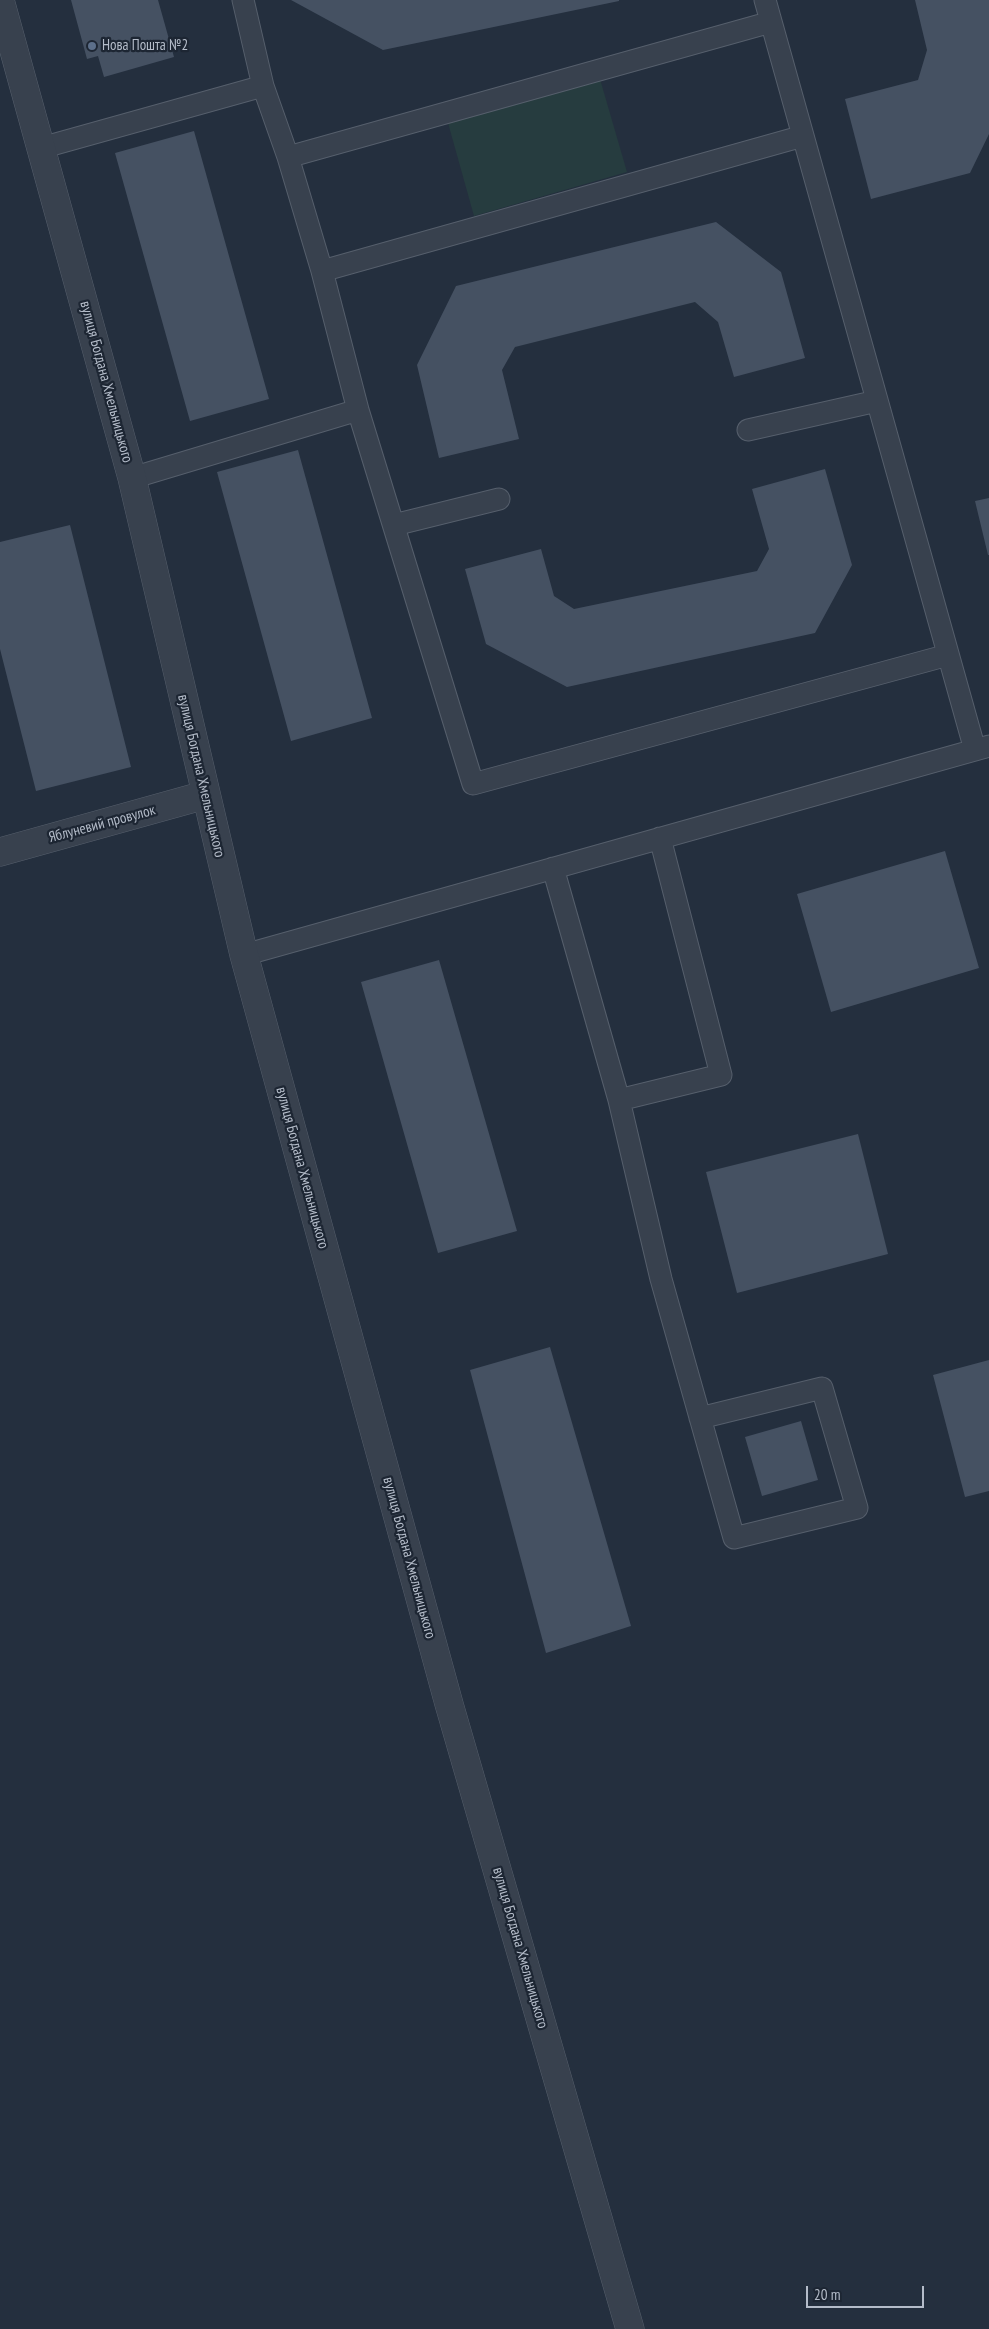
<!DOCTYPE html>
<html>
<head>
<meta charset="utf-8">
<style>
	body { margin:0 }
	#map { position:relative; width:989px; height:2329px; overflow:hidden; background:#242f3e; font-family:"PT Sans Narrow",sans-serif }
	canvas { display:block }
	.scale { position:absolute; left:806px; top:2286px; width:118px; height:22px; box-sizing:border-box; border:2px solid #b4bcc9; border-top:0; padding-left:6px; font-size:15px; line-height:18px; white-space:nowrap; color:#b4bcc9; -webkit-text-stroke:4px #1d2633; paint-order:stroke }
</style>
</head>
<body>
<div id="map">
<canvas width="989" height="2329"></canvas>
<div class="scale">20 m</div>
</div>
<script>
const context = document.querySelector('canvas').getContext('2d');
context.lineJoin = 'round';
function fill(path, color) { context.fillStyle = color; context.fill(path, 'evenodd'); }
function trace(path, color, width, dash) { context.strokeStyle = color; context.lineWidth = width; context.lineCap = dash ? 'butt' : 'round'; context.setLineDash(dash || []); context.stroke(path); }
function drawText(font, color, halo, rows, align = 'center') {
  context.font = font + ' "PT Sans Narrow",sans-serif'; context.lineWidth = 4.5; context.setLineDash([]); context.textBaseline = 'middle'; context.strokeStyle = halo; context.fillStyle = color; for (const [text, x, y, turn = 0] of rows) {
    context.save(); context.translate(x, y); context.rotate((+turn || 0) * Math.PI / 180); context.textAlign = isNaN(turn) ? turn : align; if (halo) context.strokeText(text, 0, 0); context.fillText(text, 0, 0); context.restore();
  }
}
fill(new Path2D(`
	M600 79 627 172 474 216 448 123Z`), '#263c3f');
fill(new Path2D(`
	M71 0H158L174 57 104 77 98 56 87 59Z
	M291 0H619V1L383 50Z
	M915 0H989V134L970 173 871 199 845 99 918 80 927 50Z
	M194 131 269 399 190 421 115 153Z
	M716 222 781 272 805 358 734 377 718 322 695 302 515 347 502 370 519 439 439 458 417 365 456 286Z
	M298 450 372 718 291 741 217 472Z
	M825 469 852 565 815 633 567 687 486 644 465 569 541 549 554 596 574 609 757 571 769 549 752 489Z
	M989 498V555H988L975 501Z
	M70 525 131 767 36 791 0 649V542Z
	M945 851 979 968 831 1012 797 894Z
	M439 960 517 1231 438 1253 361 982Z
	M858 1134 888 1254 737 1293 706 1172Z
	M550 1347 631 1626 546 1653 470 1370Z
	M989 1360V1491L965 1497 933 1375Z
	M801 1421 818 1480 762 1496 745 1437Z`), '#455162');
const lane = new Path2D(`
	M243 0 263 86 288 157 322 271 358 410 473 784 948 655
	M765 0 975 750
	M41 148 263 86
	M288 157 771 22
	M322 271 803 136
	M748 430 877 401
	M132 478 358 410
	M394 525 499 499
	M553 868 619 1100 661 1279 734 1538 857 1508 822 1388 700 1418
	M244 955 989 746
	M619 1100 721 1075 660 838`);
const street = new Path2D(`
	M0 0 132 478 244 955 449 1704 630 2329
	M0 852 205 795`);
trace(lane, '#565f6c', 23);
trace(street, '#565f6c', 29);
trace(lane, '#38414e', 21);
trace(street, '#38414e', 28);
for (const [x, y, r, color] of [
	[92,46,5,"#5c6f8a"]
]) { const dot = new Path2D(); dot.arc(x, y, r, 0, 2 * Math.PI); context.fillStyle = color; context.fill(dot); trace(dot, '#1d2633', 2); }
drawText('15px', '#b4bcc9', '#1d2633', [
	["Нова Пошта №2",102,46]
], 'left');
drawText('15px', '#b4bcc9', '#1d2633', [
	["вулиця Богдана Хмельницького",106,382,75],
	["вулиця Богдана Хмельницького",201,776,77],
	["Яблуневий провулок",102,824,-15],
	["вулиця Богдана Хмельницького",302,1168,75],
	["вулиця Богдана Хмельницького",409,1558,75],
	["вулиця Богдана Хмельницького",520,1948,74]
]);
</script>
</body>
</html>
